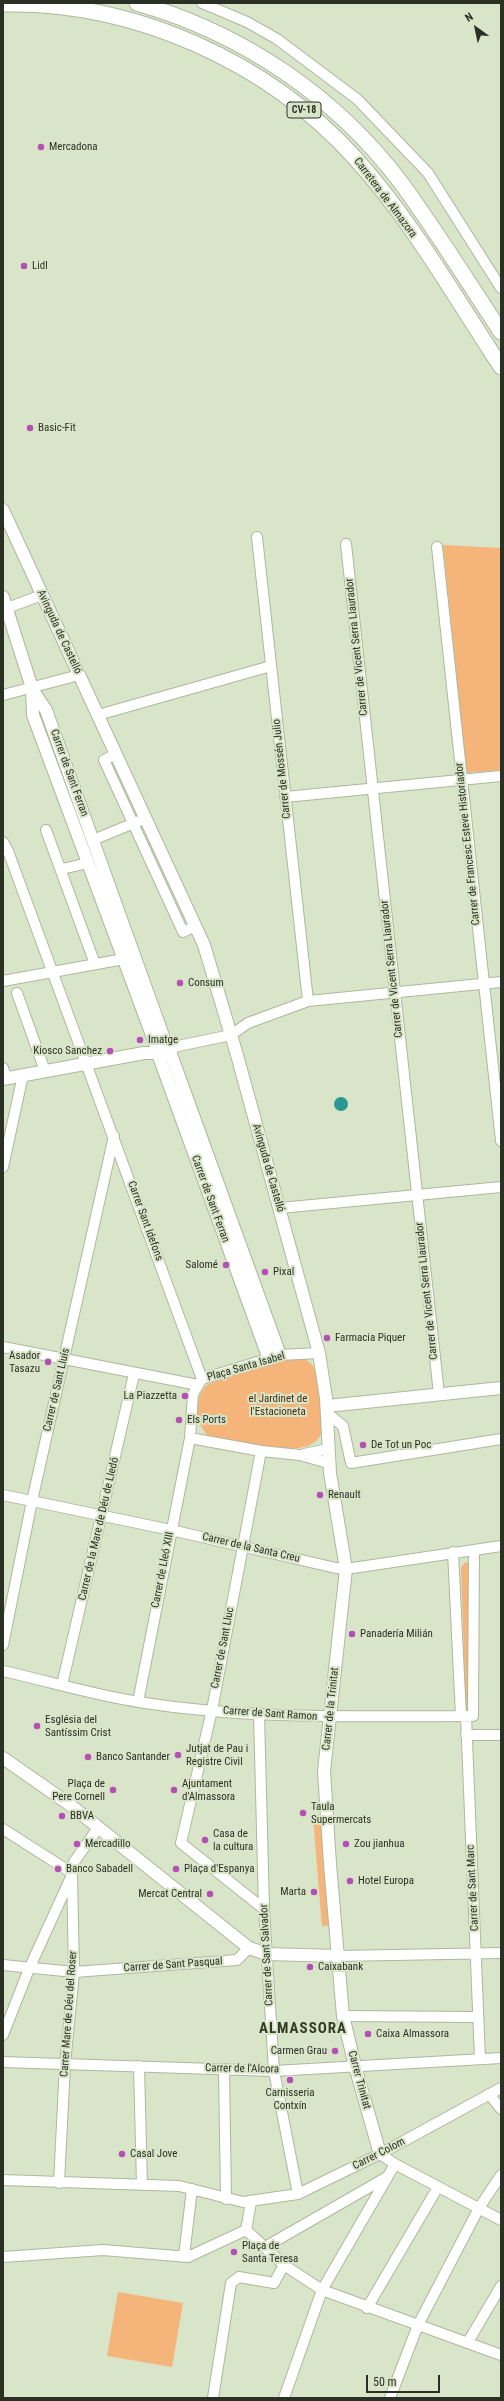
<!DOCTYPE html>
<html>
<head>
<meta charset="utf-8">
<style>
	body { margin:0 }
	#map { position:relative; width:504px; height:2401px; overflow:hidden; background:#d9e5c9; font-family:"Roboto Condensed",sans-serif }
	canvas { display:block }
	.frame { position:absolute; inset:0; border:4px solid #2b3025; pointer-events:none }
	.north { position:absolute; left:456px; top:8px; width:40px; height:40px; -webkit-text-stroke:3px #d9e5c9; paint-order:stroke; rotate:327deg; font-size:11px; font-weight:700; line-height:16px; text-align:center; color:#2b3025 }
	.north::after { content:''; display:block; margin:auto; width:14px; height:18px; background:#2b3025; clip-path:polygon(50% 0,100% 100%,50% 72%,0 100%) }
	.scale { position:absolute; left:366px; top:2375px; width:74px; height:18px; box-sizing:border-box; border:2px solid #2b3025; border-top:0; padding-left:5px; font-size:12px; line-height:14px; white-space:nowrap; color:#2b3025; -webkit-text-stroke:3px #d9e5c9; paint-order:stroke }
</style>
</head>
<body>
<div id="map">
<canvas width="504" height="2401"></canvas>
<div class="frame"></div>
<div class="north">N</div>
<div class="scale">50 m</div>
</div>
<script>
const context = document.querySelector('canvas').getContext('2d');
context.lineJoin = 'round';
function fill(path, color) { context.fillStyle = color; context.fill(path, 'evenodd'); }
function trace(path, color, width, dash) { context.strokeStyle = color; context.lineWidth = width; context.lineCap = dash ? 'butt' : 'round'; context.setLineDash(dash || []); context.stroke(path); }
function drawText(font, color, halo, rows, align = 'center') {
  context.font = font + ' "Roboto Condensed",sans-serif'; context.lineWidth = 4; context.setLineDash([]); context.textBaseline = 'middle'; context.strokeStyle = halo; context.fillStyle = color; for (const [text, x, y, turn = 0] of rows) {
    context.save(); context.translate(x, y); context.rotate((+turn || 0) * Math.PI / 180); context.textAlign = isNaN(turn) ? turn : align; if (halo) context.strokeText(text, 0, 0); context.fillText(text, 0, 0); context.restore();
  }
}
fill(new Path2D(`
	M443 545 501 548V770L466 773Z
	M302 1357C321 1368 318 1380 320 1400 321 1410 326 1427 320 1436 307 1462 233 1441 209 1437 194 1421 192 1400 208 1384L284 1358Z
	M466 1562 471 1565 469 1711 466 1712 461 1567Z
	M320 1817 329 1926H322L313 1818Z
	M118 2292 183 2303 172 2367 107 2356Z`), '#f4b47a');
fill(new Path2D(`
	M334 1104a7 7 0 1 1 14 0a7 7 0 1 1-14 0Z`), '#2c9892');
const minor = new Path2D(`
	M202 3 247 22 277 39 357 99 428 173 501 288
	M257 537 308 1001
	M346 544 439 1394
	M437 547 501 1141
	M7 608 42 595
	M3 695 79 675
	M98 715 271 666
	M116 754 104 760 183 932 195 926
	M285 797 501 776
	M46 830 95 964
	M93 840 139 821
	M3 842 8 851 202 1379
	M62 869 88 863
	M3 981 124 959
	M17 993 45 1071
	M168 1050 178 1046 231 1035 248 1023 308 1001 501 982
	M3 1068 7 1078
	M3 1167 23 1075
	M280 1208 501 1187
	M3 1347 198 1385
	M319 1353 280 1355 202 1379 193 1394 190 1438 261 1451 300 1455 328 1463
	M327 1413 343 1426 351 1463 501 1439
	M261 1451 212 1710 181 1843 264 1909
	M304 1454 328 1449
	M3 1495 171 1530 336 1568 346 1569 501 1546
	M453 1552 461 1716
	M3 1645 32 1501 114 1136
	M3 1671C48 1681 93 1695 139 1702 249 1720 362 1716 473 1716L474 1550
	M62 1685 134 1374
	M138 1702 190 1438
	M259 1714 264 1909 274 2071 298 2194
	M466 1716 480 2059
	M466 1735H501
	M3 1829 72 1873
	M338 1956 501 1953
	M3 1965 74 1972 237 1960 249 1948
	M343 2016 477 2017
	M3 2035 29 1969 71 1877
	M3 2062 274 2071 501 2058
	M139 2066 142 2185
	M224 2069 226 2199
	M489 2094 501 2109
	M380 2154 395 2164 501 2220
	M3 2180 179 2186 243 2202 298 2194 380 2154 501 2088
	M59 2183 65 2064 74 1972 72 1873 74 1862 98 1828
	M246 2230 251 2202
	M265 2247 387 2177
	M184 2256 192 2189
	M3 2257 103 2250 188 2257 246 2230 284 2265 322 2290 501 2355
	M367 2308 438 2187
	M468 2342 501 2286
	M213 2398 231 2283 239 2277 274 2283 284 2265
	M284 2398 322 2290 395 2164
	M390 2398 418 2325 479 2208 501 2175`);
const tertiary = new Path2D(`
	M3 510 204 945 237 1055 319 1353 326 1398 330 1473 346 1569 324 1771 330 1864 343 2016 355 2066 380 2154
	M3 597 32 688 33 715 156 1046
	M32 689 46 710 166 1044
	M168 1051 160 1055 156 1052V1047L162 1042 168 1046 280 1355
	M158 1054 269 1359
	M3 1079 144 1053H157
	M327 1406 501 1388
	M3 1758 69 1804 249 1948 267 1954 338 1956`);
const primary = new Path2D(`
	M137 3C242 33 336 96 402 184 437 232 468 282 501 332
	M3 4C134 1 268 62 355 158 412 221 455 297 501 367`);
trace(minor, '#adb89d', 12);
trace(tertiary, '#adb89d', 14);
trace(primary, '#adb89d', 17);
trace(minor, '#fff', 10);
trace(tertiary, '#fff', 12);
trace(primary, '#fff', 15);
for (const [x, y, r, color] of [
	[41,147,4,"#b44fb4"],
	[24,266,4,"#b44fb4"],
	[30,428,4,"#b44fb4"],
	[180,983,4,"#b44fb4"],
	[140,1040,4,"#b44fb4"],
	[110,1051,4,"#b44fb4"],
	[226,1265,4,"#b44fb4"],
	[265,1272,4,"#b44fb4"],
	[327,1338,4,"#b44fb4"],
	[48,1362,4,"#b44fb4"],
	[185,1396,4,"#b44fb4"],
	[179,1420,4,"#b44fb4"],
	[363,1445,4,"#b44fb4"],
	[320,1495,4,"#b44fb4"],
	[352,1634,4,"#b44fb4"],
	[37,1726,4,"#b44fb4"],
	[178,1755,4,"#b44fb4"],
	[88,1757,4,"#b44fb4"],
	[113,1790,4,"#b44fb4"],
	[174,1790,4,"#b44fb4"],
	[303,1813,4,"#b44fb4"],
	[62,1816,4,"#b44fb4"],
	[205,1840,4,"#b44fb4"],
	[77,1844,4,"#b44fb4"],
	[346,1844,4,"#b44fb4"],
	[58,1869,4,"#b44fb4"],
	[176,1869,4,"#b44fb4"],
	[350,1881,4,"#b44fb4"],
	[314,1892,4,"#b44fb4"],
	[210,1894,4,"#b44fb4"],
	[310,1967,4,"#b44fb4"],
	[368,2034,4,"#b44fb4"],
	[335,2051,4,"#b44fb4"],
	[290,2080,4,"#b44fb4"],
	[122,2154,4,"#b44fb4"],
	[234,2252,4,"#b44fb4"]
]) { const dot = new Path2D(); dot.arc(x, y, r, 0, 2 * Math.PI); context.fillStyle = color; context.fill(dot); trace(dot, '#d9e5c9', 1.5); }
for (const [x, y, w] of [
	[304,110,34]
]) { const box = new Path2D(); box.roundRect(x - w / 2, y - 8, w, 16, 3); context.fillStyle = '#d9e5c9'; context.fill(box); trace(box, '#2b3025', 1); }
drawText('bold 10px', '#2b3025', null, [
	["CV-18",304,110]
]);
drawText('11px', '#2b3025', '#d9e5c9', [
	["Mercadona",49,147],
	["Lidl",32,266],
	["Basic-Fit",38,428],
	["Consum",188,983],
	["Imatge",148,1040],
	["Kiosco Sanchez",102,1051,"right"],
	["Salomé",218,1265,"right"],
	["Pixal",273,1272],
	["Farmacia Piquer",335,1338],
	["Asador",40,1356,"right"],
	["Tasazu",40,1369,"right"],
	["La Piazzetta",177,1396,"right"],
	["Els Ports",187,1420],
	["De Tot un Poc",371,1445],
	["Renault",328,1495],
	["Panadería Milián",360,1634],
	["Església del",45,1720],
	["Santíssim Crist",45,1733],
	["Jutjat de Pau i",186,1749],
	["Registre Civil",186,1762],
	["Banco Santander",96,1757],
	["Plaça de",105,1784,"right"],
	["Pere Cornell",105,1797,"right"],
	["Ajuntament",182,1784],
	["d'Almassora",182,1797],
	["Taula",311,1807],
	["Supermercats",311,1820],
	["BBVA",70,1816],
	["Casa de",213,1834],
	["la cultura",213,1847],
	["Mercadillo",85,1844],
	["Zou jianhua",354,1844],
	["Banco Sabadell",66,1869],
	["Plaça d'Espanya",184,1869],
	["Hotel Europa",358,1881],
	["Marta",306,1892,"right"],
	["Mercat Central",202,1894,"right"],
	["Caixabank",318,1967],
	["Caixa Almassora",376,2034],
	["Carmen Grau",327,2051,"right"],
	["Carnisseria",290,2093,"center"],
	["Contxín",290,2106,"center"],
	["Casal Jove",130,2154],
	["Plaça de",242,2246],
	["Santa Teresa",242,2259]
], 'left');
drawText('11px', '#2b3025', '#d9e5c9', [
	["Carretera de Almazora",385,198,53],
	["Avinguda de Castelló",59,632,65],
	["Carrer de Vicent Serra Llaurador",357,647,-96],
	["Carrer de Mossén Julio",282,769,-96],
	["Carrer de Sant Ferran",69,773,70],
	["Carrer de Francesc Esteve Historiador",468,844,-96],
	["Carrer de Vicent Serra Llaurador",392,969,-96],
	["Avinguda de Castelló",268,1168,74],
	["Carrer de Sant Ferran",210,1199,70],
	["Carrer Sant Idefons",145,1221,70],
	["Carrer de Vicent Serra Llaurador",427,1291,-96],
	["Plaça Santa Isabel",246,1367,-16],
	["Carrer de Sant Lluís",57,1390,-77],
	["Carrer de la Mare de Déu de Lledó",99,1529,-77],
	["Carrer de la Santa Creu",251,1548,13],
	["Carrer de Lleó XIII",163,1570,-79],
	["Carrer de Sant Lluc",223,1648,-79],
	["Carrer de la Trinitat",331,1709,-84],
	["Carrer de Sant Ramon",270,1714,4],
	["Carrer de Sant Marc",473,1888,-93],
	["Carrer de Sant Salvador",267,1955,-93],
	["Carrer de Sant Pasqual",173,1965,-4],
	["Carrer Mare de Déu del Roser",69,2014,-86],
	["Carrer de l'Alcora",242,2069,1],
	["Carrer Trinitat",359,2080,75],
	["Carrer Colom",379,2154,-27]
]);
drawText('11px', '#482b0e', '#d9e5c9', [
	["el Jardinet de",278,1399],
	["l'Estacioneta",278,1412]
]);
context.letterSpacing = '1px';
drawText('bold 15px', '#323b24', '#d9e5c9', [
	["ALMASSORA",303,2029]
]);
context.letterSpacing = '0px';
</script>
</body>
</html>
